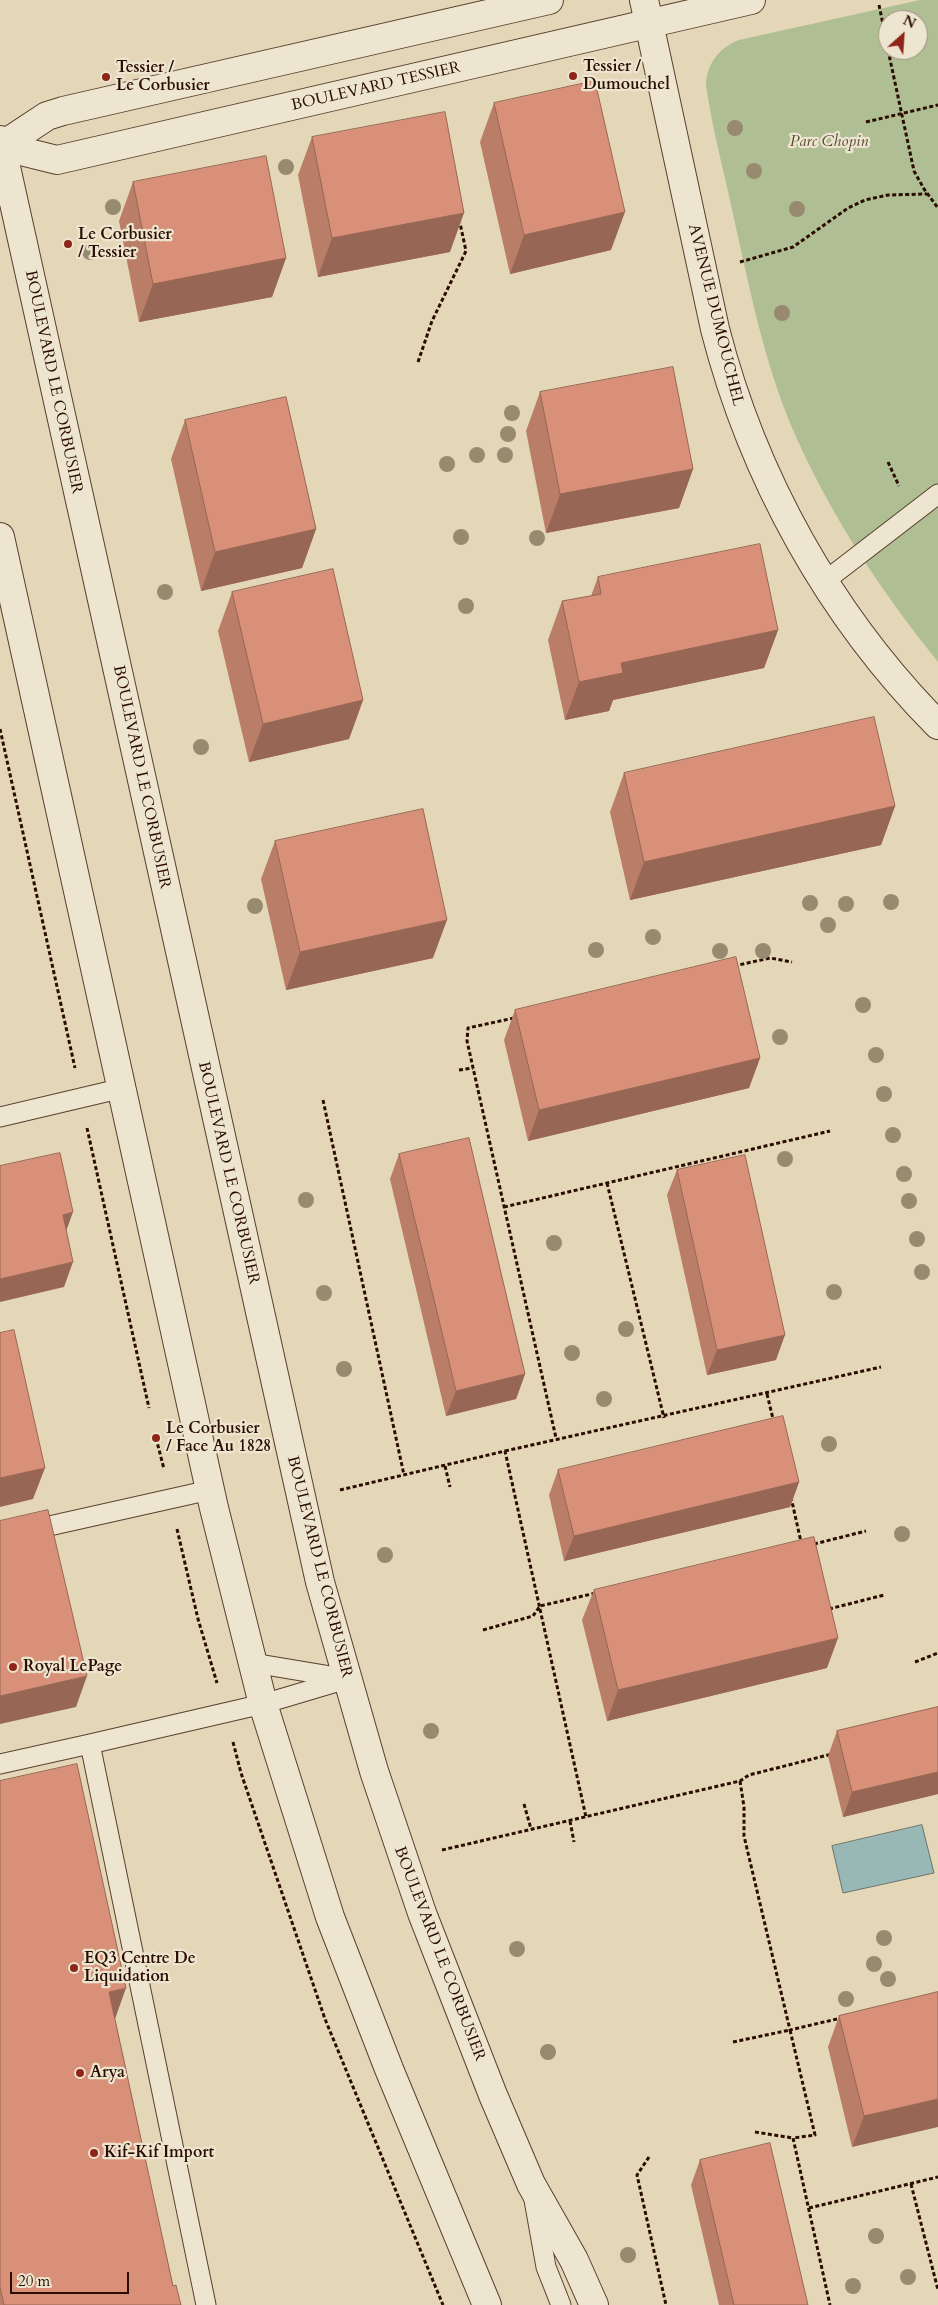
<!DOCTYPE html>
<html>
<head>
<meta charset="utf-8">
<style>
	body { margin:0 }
	#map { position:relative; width:938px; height:2305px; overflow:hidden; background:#e4d7b7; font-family:Cardo,serif }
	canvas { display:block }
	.north { position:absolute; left:878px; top:10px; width:50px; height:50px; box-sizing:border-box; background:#ede5d0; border:1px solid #9f8e7d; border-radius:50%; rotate:26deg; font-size:14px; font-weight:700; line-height:20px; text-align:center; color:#2b0c01 }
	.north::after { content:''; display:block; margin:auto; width:18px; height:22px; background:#8f2418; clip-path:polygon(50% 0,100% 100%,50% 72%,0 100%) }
	.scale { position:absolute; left:10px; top:2272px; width:119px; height:22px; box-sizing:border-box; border:2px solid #2b0c01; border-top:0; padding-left:6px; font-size:15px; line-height:18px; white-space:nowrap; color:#2b0c01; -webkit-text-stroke:4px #ede5d0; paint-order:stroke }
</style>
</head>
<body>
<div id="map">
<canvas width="938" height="2305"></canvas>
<div class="north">N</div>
<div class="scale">20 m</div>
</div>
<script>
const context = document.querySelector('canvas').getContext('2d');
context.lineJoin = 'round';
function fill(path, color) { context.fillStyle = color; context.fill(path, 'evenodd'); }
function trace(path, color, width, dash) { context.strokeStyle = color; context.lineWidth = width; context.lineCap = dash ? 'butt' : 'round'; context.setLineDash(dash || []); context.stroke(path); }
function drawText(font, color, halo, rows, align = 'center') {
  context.font = font + ' Cardo,serif'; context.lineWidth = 4.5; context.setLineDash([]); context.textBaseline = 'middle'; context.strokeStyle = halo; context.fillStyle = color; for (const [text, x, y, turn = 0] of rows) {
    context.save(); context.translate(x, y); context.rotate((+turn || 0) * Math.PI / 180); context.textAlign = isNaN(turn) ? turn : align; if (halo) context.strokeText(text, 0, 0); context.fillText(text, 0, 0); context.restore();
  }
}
fill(new Path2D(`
	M920 0H938V662C882 592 834 521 797 439 765 368 750 290 733 214 724 171 712 128 706 85 707 63 719 48 739 40ZM888 20H918V50H888Z`), '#afbf93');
const water = new Path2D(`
	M922 1825 934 1873 843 1893 832 1846Z`);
fill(water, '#97b8b5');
trace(water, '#6c736d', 1);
const service = new Path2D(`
	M825 581 938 494
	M0 1117 123 1088
	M0 1537 210 1490
	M253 1663 343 1678
	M0 1764 90 1744
	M534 2200 546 2267 561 2305
	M206 2305 90 1744 263 1704 347 1679`);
const minor = new Path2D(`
	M644 0 715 329C753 477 830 616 938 725
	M1 146 57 160 751 0
	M0 147 47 116 63 111 549 0`);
const tertiary = new Path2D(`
	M0 140 320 1582 374 1771 422 1913 493 2095 531 2184 574 2260 594 2305
	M0 537 214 1508 263 1704 330 1917 389 2069 487 2305`);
trace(service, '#593f2e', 21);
trace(minor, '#593f2e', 30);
trace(tertiary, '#593f2e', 30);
trace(new Path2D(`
	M879 5 888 48
	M888 50 914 171 924 189 938 208
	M866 122 938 105
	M740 262 793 247 848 208 865 200 888 195 927 194
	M418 362 432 321 466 251 460 223
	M888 462 899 486
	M0 729 75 1068
	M734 966 770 958 792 962
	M514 1018 468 1028 467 1041 556 1438
	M459 1070 473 1068
	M323 1100 404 1475
	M87 1128 149 1408
	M607 1183 664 1418
	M504 1207 830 1131
	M767 1394 774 1423
	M156 1438 164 1469
	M505 1451 881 1367
	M445 1466 450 1487
	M340 1490 505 1451 586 1817
	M791 1497 801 1542
	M177 1529 198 1619 217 1683
	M814 1544 866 1531
	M829 1609 884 1595
	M483 1630 533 1616 540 1606 596 1593
	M915 1662 938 1653
	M233 1742 241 1773 325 2019 443 2305
	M740 1781 744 1807V1836L790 2030 841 2018
	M524 1804 531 1829
	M570 1821 574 1842
	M442 1850 740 1781 749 1775 832 1754
	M733 2042 790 2030 815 2135 793 2138 830 2305
	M755 2132 793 2138
	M649 2157 637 2175 666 2305
	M911 2184 938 2290
	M809 2208 938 2177`), '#2b0c01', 3, [4, 2.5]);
trace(service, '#ede5d0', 19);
trace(minor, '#ede5d0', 28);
trace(tertiary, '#ede5d0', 28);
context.fillStyle = '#988a6f';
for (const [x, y] of [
	[735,128],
	[286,167],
	[754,171],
	[113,207],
	[797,209],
	[90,252],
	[782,313],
	[512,413],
	[508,434],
	[477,455],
	[505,455],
	[447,464],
	[461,537],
	[537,538],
	[165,592],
	[466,606],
	[201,747],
	[891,902],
	[810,903],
	[846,904],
	[255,906],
	[828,925],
	[653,937],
	[596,950],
	[720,951],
	[763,951],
	[863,1005],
	[780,1037],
	[876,1055],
	[884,1094],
	[893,1135],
	[785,1159],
	[904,1174],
	[306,1200],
	[909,1201],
	[917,1239],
	[554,1243],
	[922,1272],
	[834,1292],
	[324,1293],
	[626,1329],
	[572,1353],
	[344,1369],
	[604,1399],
	[829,1444],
	[902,1534],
	[385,1555],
	[431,1731],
	[884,1938],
	[517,1949],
	[874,1964],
	[888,1979],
	[846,1999],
	[548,2052],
	[876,2236],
	[628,2255],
	[908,2277],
	[853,2286]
]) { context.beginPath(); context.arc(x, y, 8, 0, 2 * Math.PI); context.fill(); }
fill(new Path2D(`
	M494 103 611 250 510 274 480 142Z
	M312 137 450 252 318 277 298 175Z
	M133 182 286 258 272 297 139 322 119 221Z
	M540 392 693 469 679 508 546 533 526 431Z
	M185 420 316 529 302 568 201 591 171 459Z
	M598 577 778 630 764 668 613 700 609 711 565 720 548 640 562 601 591 596Z
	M232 592 363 700 349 739 249 762 218 631Z
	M624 773 895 806 881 845 630 900 610 812Z
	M275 841 433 958 286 990 261 879Z
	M515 1010 760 1058 749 1088 528 1141 504 1040Z
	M399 1154 525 1374 516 1399 446 1416 390 1179Z
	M677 1170 776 1360 707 1375 667 1195Z
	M558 1470 799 1482 790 1507 564 1561 549 1495Z
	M594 1590 827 1668 607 1721 582 1620Z
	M938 1707V1794L843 1817 828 1756 837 1731Z
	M0 1781 115 2019 173 2286 181 2305H0Z
	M938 1992 852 2147 828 2047 839 2016Z
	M700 2160 808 2305H719L691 2185Z`), '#ba7d67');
fill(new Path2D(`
	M625 212 611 250 510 274 524 235Z
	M464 213 450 252 318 277 332 238Z
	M286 258 272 297 139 322 153 284Z
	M693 469 679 508 546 533 560 494Z
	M316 529 302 568 201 591 215 552Z
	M778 630 764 668 613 700 609 711 565 720 579 682 621 663Z
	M363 700 349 739 249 762 263 724Z
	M895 806 881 845 630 900 644 862Z
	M447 920 433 958 286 990 300 952Z
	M760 1058 749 1088 528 1141 539 1110Z
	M73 1212 64 1237 63 1215Z
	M73 1262 64 1287 0 1302V1279Z
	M785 1335 776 1360 707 1375 717 1350Z
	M525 1374 516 1399 446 1416 456 1391Z
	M45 1468 33 1499 0 1507V1478Z
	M799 1482 790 1507 564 1561 574 1536Z
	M838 1638 827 1668 607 1721 618 1690Z
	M87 1676 76 1707 0 1724V1696Z
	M938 1772V1794L843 1817 852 1792Z
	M126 1988 115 2019 97 2023 109 1992Z
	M938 2099V2127L852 2147 864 2116Z`), '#976654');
const building = new Path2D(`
	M595 81 625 212 524 235 494 103Z
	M445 112 464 213 332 238 312 137Z
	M266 156 286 258 153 284 133 182Z
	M673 367 693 469 560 494 540 392Z
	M286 397 316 529 215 552 185 420Z
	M760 544 778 630 621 663 623 673 579 682 562 601 601 594 598 577Z
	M333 569 363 700 263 724 232 592Z
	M874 717 895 806 644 862 624 773Z
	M423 809 447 920 300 952 275 841Z
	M736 957 760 1058 539 1110 515 1010Z
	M469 1138 525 1374 456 1391 399 1154Z
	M60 1153 73 1212 63 1215 73 1262 0 1279V1166Z
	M745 1155 785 1335 717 1350 677 1170Z
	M14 1330 45 1468 0 1478V1333Z
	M783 1416 799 1482 574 1536 558 1470Z
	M48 1510 87 1676 0 1696V1521Z
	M814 1537 838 1638 618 1690 594 1590Z
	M938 1707V1772L852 1792 837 1731Z
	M77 1764 126 1988 109 1992 173 2286 176 2285 181 2305H4L0 2287V1781Z
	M938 1992V2099L864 2116 839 2016Z
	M770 2143 808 2305H734L700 2160Z`);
fill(building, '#d89178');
trace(building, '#976654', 1);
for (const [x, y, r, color] of [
	[573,76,5,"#8f2418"],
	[106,77,5,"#8f2418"],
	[68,244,5,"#8f2418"],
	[156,1438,5,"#8f2418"],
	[13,1667,5,"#8f2418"],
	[74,1968,5,"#8f2418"],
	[80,2073,5,"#8f2418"],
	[94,2153,5,"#8f2418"]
]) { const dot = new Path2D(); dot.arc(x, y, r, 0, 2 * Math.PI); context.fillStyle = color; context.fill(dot); trace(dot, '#ede5d0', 2); }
drawText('bold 16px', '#2b0c01', '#ede5d0', [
	["Tessier /",583,67],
	["Dumouchel",583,85],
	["Tessier /",116,68],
	["Le Corbusier",116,86],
	["Le Corbusier",78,235],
	["/ Tessier",78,253],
	["Le Corbusier",166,1429],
	["/ Face Au 1828",166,1447],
	["Royal LePage",23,1667],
	["EQ3 Centre De",84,1959],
	["Liquidation",84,1977],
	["Arya",90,2073],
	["Kif-Kif Import",104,2153]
], 'left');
drawText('16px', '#2b0c01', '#ede5d0', [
	["BOULEVARD TESSIER",376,87,-13],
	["AVENUE DUMOUCHEL",715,315,76],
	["BOULEVARD LE CORBUSIER",53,382,78],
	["BOULEVARD LE CORBUSIER",141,777,78],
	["BOULEVARD LE CORBUSIER",228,1173,77],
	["BOULEVARD LE CORBUSIER",319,1567,76],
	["BOULEVARD LE CORBUSIER",439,1954,69]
]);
drawText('italic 16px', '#594b34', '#ede5d0', [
	["Parc Chopin",829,142]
]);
</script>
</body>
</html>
